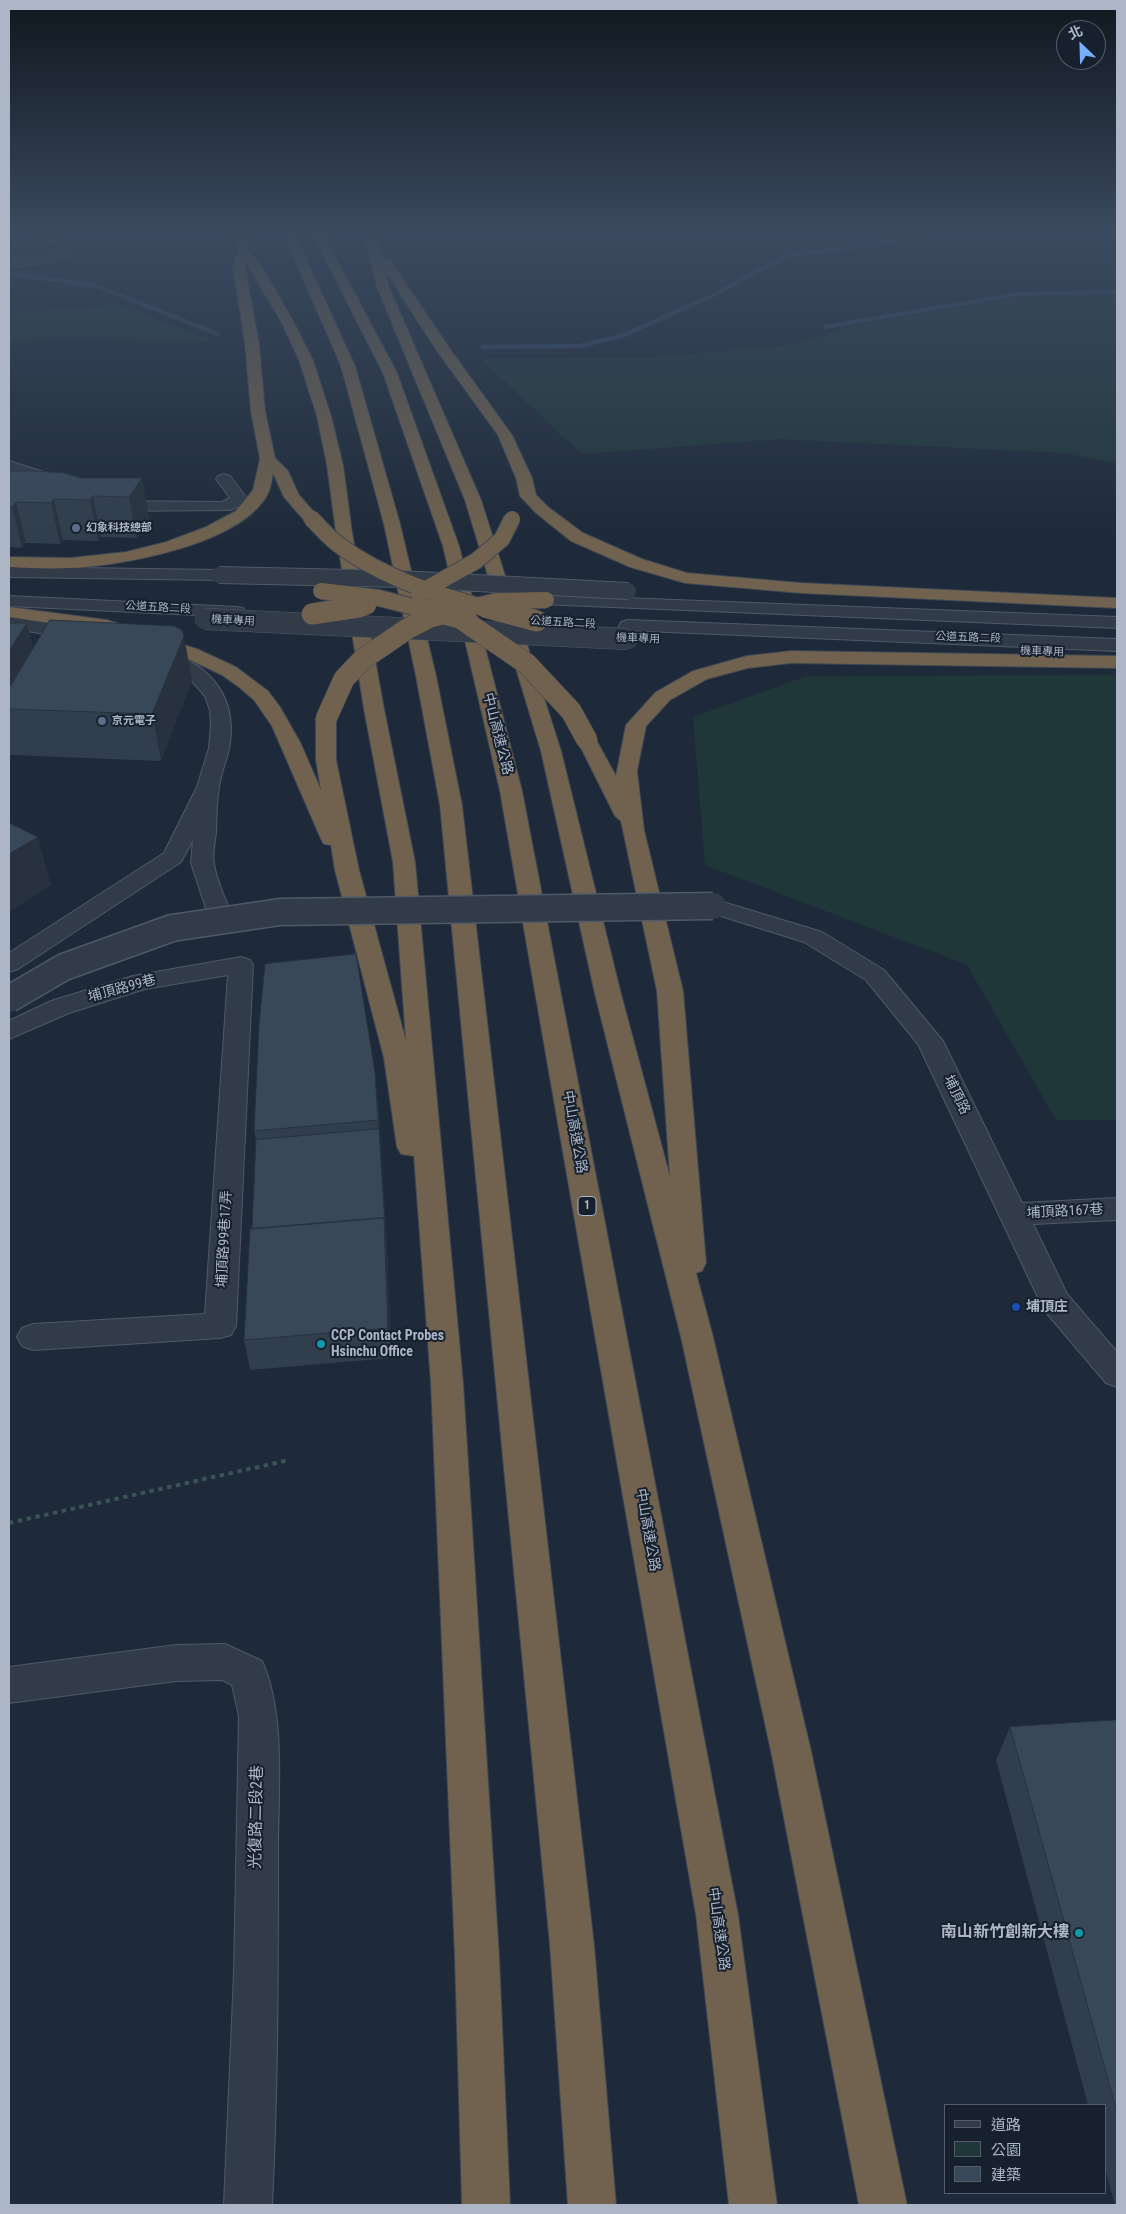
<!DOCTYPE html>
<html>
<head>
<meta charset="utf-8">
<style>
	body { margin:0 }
	#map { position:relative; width:1126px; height:2214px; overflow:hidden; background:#1e2a39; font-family:"Roboto Condensed","Noto Sans TC",sans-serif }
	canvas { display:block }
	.frame { position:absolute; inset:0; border:10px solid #acb6c6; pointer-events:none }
	.legend { position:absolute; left:944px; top:2104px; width:162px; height:90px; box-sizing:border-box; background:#17212e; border:1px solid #535d6b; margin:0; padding:6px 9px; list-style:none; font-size:15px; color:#acb6c6 }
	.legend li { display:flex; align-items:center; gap:10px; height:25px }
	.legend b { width:25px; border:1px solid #535d6b }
	.north { position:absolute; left:1056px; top:20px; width:50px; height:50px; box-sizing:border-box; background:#17212e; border:1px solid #535d6b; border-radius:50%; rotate:336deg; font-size:14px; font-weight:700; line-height:20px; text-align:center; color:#acb6c6 }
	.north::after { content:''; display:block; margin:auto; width:18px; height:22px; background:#78aeff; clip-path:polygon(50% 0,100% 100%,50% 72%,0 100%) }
</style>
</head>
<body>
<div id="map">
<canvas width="1126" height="2214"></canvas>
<div class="frame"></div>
<ul class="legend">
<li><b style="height:6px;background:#323c49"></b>道路</li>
<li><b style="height:14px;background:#20373a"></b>公園</li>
<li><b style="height:14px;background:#394859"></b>建築</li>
</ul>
<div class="north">北</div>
</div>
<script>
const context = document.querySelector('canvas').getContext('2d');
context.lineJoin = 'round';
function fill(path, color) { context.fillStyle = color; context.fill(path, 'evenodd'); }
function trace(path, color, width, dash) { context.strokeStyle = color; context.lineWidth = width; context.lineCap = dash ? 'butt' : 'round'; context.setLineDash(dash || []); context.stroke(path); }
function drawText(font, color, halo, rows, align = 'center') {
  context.font = font + ' "Roboto Condensed","Noto Sans TC",sans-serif'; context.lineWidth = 4; context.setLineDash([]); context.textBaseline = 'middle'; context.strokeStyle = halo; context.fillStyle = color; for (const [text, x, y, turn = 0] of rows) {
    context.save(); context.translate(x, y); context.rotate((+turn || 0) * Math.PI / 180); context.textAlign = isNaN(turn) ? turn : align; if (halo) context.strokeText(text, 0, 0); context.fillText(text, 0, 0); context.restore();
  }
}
fill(new Path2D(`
	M1117 295V463L1062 453 780 439 582 454 481 359 656 357 790 345 853 325 1027 296Z
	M119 305 216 342 60 338 9 342V313Z
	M1117 675V1120H1056L967 965 705 865 693 717 807 676Z`), '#20373a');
trace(new Path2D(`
	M1016 235 1073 237 1089 235
	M9 274 94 285 218 334
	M825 327 1018 294 1117 292
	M483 347 580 346 624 335 712 296 788 255 846 249 903 239 967 235`), '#2e4460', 4.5);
const minor = new Path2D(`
	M34 235C53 235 61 235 73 251L61 260 9 268V262L54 255 60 250 54 243 35 237Z
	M9 461 66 479 68 482 66 485 60 487 9 471Z
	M224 474 230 476 248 500 246 503 230 510 110 511 104 509 102 506 104 503 110 501 222 502 230 498 216 479 218 476Z
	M9 567 219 570 225 571 228 575 225 579 219 580 9 577Z
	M546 595 1117 617V628L540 604 537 600 540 596Z
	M9 596 237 607 243 608 246 612 243 616 237 617 9 606Z
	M9 616 81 628 88 630 90 634 88 638 81 640 9 628Z
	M628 620 1117 639V651L621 630 619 626 621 622Z
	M156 648C204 660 237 691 230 743 228 758 221 772 219 787 216 802 217 818 216 833 215 842 212 854 214 863 216 881 228 904 234 921L230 926 222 928 214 926 210 921 191 863 193 840 181 862 18 969 9 972V953L164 853 197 787 209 748 211 725 210 710 205 696 190 679 178 671 149 658 147 654 149 650Z
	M713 899 822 932 884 970 943 1041 1022 1203 1117 1198V1220L1033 1224 1067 1294 1117 1352V1387L1106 1383 1044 1310 918 1044 866 980 804 942 705 911 701 906 705 901Z
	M241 957 250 960 253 965 236 1326 231 1335 220 1338 33 1350 22 1346 17 1337 22 1328 33 1324 205 1314 228 975 145 989 69 1013 9 1039V1021L51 1001 133 976Z
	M225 1644 262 1661C286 1714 278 1791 278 1849 278 1967 278 2087 272 2205H224L234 1974 239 1716 232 1685 222 1680 176 1681 9 1703V1667L176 1645Z`);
const highway = new Path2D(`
	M234 235H244L249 252 261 265 293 321 313 360 331 416 343 465 352 532 384 709 415 862 463 1383 499 1957 510 2205H462L455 1957 431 1383 414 1156 401 1154 397 1147 384 1058 335 870 331 845 324 844 321 839 272 726 254 700 239 687 222 675 184 657 103 631 9 617V607L107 620 197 649 236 667 268 691 280 707 300 742 321 790 316 760V719L319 715 326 713 333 715 336 719V760L359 870 406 1041 393 862 364 709 336 532 327 465 317 416 299 360 281 321 246 263 245 267 259 344 265 411 275 458 288 471 299 495 319 518 317 521H305L284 497 273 473C272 478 271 486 269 491 246 544 121 566 70 568 50 569 29 568 9 567V557L70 558 126 552 166 542 206 527 236 511 253 490 260 459 251 411 245 344 233 267 238 253Z
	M284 235H295L355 366 400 524 436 676 462 805 594 1945 616 2205H568L550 1945 440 805 416 676 384 524 341 366Z
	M313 235H324L397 373 459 546 522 791 738 1915 777 2205H729L696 1915 500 791 443 546 383 373Z
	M372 238 378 241 382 259 390 260 450 349 512 435 532 478 536 495 548 507 583 533 642 559 687 573 801 583 1117 598V608L801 593 685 583 630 567 571 541 536 513 520 496 516 478 498 435 437 351 384 269 389 287 481 500 561 751 621 994 670 1177 657 991 621 821 615 816 577 740 580 736 587 734 594 736 616 776 626 725 656 692 693 671 747 656 791 651 1117 656V668L791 663 748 668 707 679 670 700 646 726 637 771 644 830 683 991 706 1263 702 1271 696 1273 713 1337 811 1751 907 2205H859L771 1751 681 1337 595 994 541 751 465 500 377 287 366 241Z`);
trace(minor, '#4f5967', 2);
trace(highway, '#3c4654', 2);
trace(new Path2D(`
	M9 1523 289 1460`), '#3a5355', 4, [4.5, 4.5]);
fill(minor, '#323c49');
fill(highway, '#70624e');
const minorBridgeFar2 = new Path2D(`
	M219 575 400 579 628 591`);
const minorBridgeFar1 = new Path2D(`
	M205 619 628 639`);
const minorBridge = new Path2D(`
	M9 999 64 967 172 928 280 912 713 906`);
const highwayBridgeFar1 = new Path2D(`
	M311 518C320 527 328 537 339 545 383 578 438 595 490 609
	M321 591 379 598 422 609
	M419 593 476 561 502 539 512 519
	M350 609 368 606
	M464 609 497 601 546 600`);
const highwayBridge = new Path2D(`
	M417 607 460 618 527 664 571 711 587 740
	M485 607 537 621
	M312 614 359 607
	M326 719 344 679 363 659 407 629 430 617 469 607`);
trace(minorBridgeFar2, '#4f5967', 18, []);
trace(minorBridgeFar1, '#4f5967', 22, []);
trace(minorBridge, '#4f5967', 29, []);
trace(highwayBridgeFar1, '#3c4654', 18, []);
trace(highwayBridge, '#3c4654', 22, []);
trace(minorBridgeFar2, '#323c49', 16);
trace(minorBridgeFar1, '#323c49', 21);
trace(minorBridge, '#323c49', 26);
trace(highwayBridgeFar1, '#70624e', 16);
trace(highwayBridge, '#70624e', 21);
fill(new Path2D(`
	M9 471 82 478H142L149 519 137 538 101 537 98 541 63 540 60 544 26 543 22 548 9 547Z
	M9 623H27L33 649 192 680 161 761 10 755 9 751Z
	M378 1101 387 1247 391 1358 250 1370 244 1340 252 1229 256 1140 254 1131Z
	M1117 1720V2205H1115L1105 2168V2105H1088L996 1760 1010 1727Z`), '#313e4d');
fill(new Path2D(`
	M142 478 149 519 137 538 129 497Z
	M93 496 101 537 98 541 90 500Z
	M54 499 63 540 60 544 51 503Z
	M16 502 26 543 22 548 12 507Z
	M27 623 37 668 9 709V651Z
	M184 636 192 680 161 761 152 714Z
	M38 837 51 885 9 912V854Z
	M375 1072 378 1101 387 1247 391 1358 388 1328Z`), '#28323e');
const building = new Path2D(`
	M9 471H36L64 473 82 478H142L129 497 93 496 90 500 54 499 51 503 16 502 12 507 9 506Z
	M50 620 174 626 182 630 184 636 152 714 9 709V689Z
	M9 623H27L9 651Z
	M9 823 38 837 9 854Z
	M356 954 375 1072 378 1120 254 1131 259 1025 265 964Z
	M379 1129 385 1227 384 1218 252 1229 256 1140Z
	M384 1218 388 1328 244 1340 250 1229Z
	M1117 1720V2112L1010 1727Z`);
fill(building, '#394859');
trace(building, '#28323e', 1);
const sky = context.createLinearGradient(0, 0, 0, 545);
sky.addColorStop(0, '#10171f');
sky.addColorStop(0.43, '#3b4a5f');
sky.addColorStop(1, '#3b4a5f00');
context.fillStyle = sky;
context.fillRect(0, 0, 1126, 545);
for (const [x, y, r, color] of [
	[76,528,5,"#5c6f8a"],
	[102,721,5,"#5c6f8a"],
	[1016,1307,5,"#1a4fb4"],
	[321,1344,5,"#0f9aa8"],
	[1079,1933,5,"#0f9aa8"]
]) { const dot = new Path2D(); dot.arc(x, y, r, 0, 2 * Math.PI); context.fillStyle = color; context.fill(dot); trace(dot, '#17212e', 2); }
drawText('bold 11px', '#acb6c6', '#17212e', [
	["幻象科技總部",86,528],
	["京元電子",112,721]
], 'left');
drawText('11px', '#acb6c6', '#17212e', [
	["公道五路二段",158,608,3],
	["機車專用",233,621,3],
	["公道五路二段",563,623,3],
	["公道五路二段",968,638,2],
	["機車專用",638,639,2],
	["機車專用",1042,652,2]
]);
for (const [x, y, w] of [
	[587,1206,18]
]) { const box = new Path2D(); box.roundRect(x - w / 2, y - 9.5, w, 19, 4); context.fillStyle = '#17212e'; context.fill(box); trace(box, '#acb6c6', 1); }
drawText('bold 12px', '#acb6c6', null, [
	["1",587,1206]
]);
drawText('14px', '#acb6c6', '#17212e', [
	["中山高速公路",497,734,76],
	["埔頂路99巷",122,989,-15],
	["埔頂路",956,1095,64],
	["中山高速公路",574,1132,80],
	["埔頂路167巷",1065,1212,-3],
	["埔頂路99巷17弄",225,1239,-87],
	["中山高速公路",647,1530,80],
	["中山高速公路",718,1929,82]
]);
drawText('bold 14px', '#acb6c6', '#17212e', [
	["埔頂庄",1026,1307],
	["CCP Contact Probes",331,1336],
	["Hsinchu Office",331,1352]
], 'left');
drawText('16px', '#acb6c6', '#17212e', [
	["光復路二段2巷",257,1817,-89]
]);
drawText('bold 16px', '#acb6c6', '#17212e', [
	["南山新竹創新大樓",1069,1933]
], 'right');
</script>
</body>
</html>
